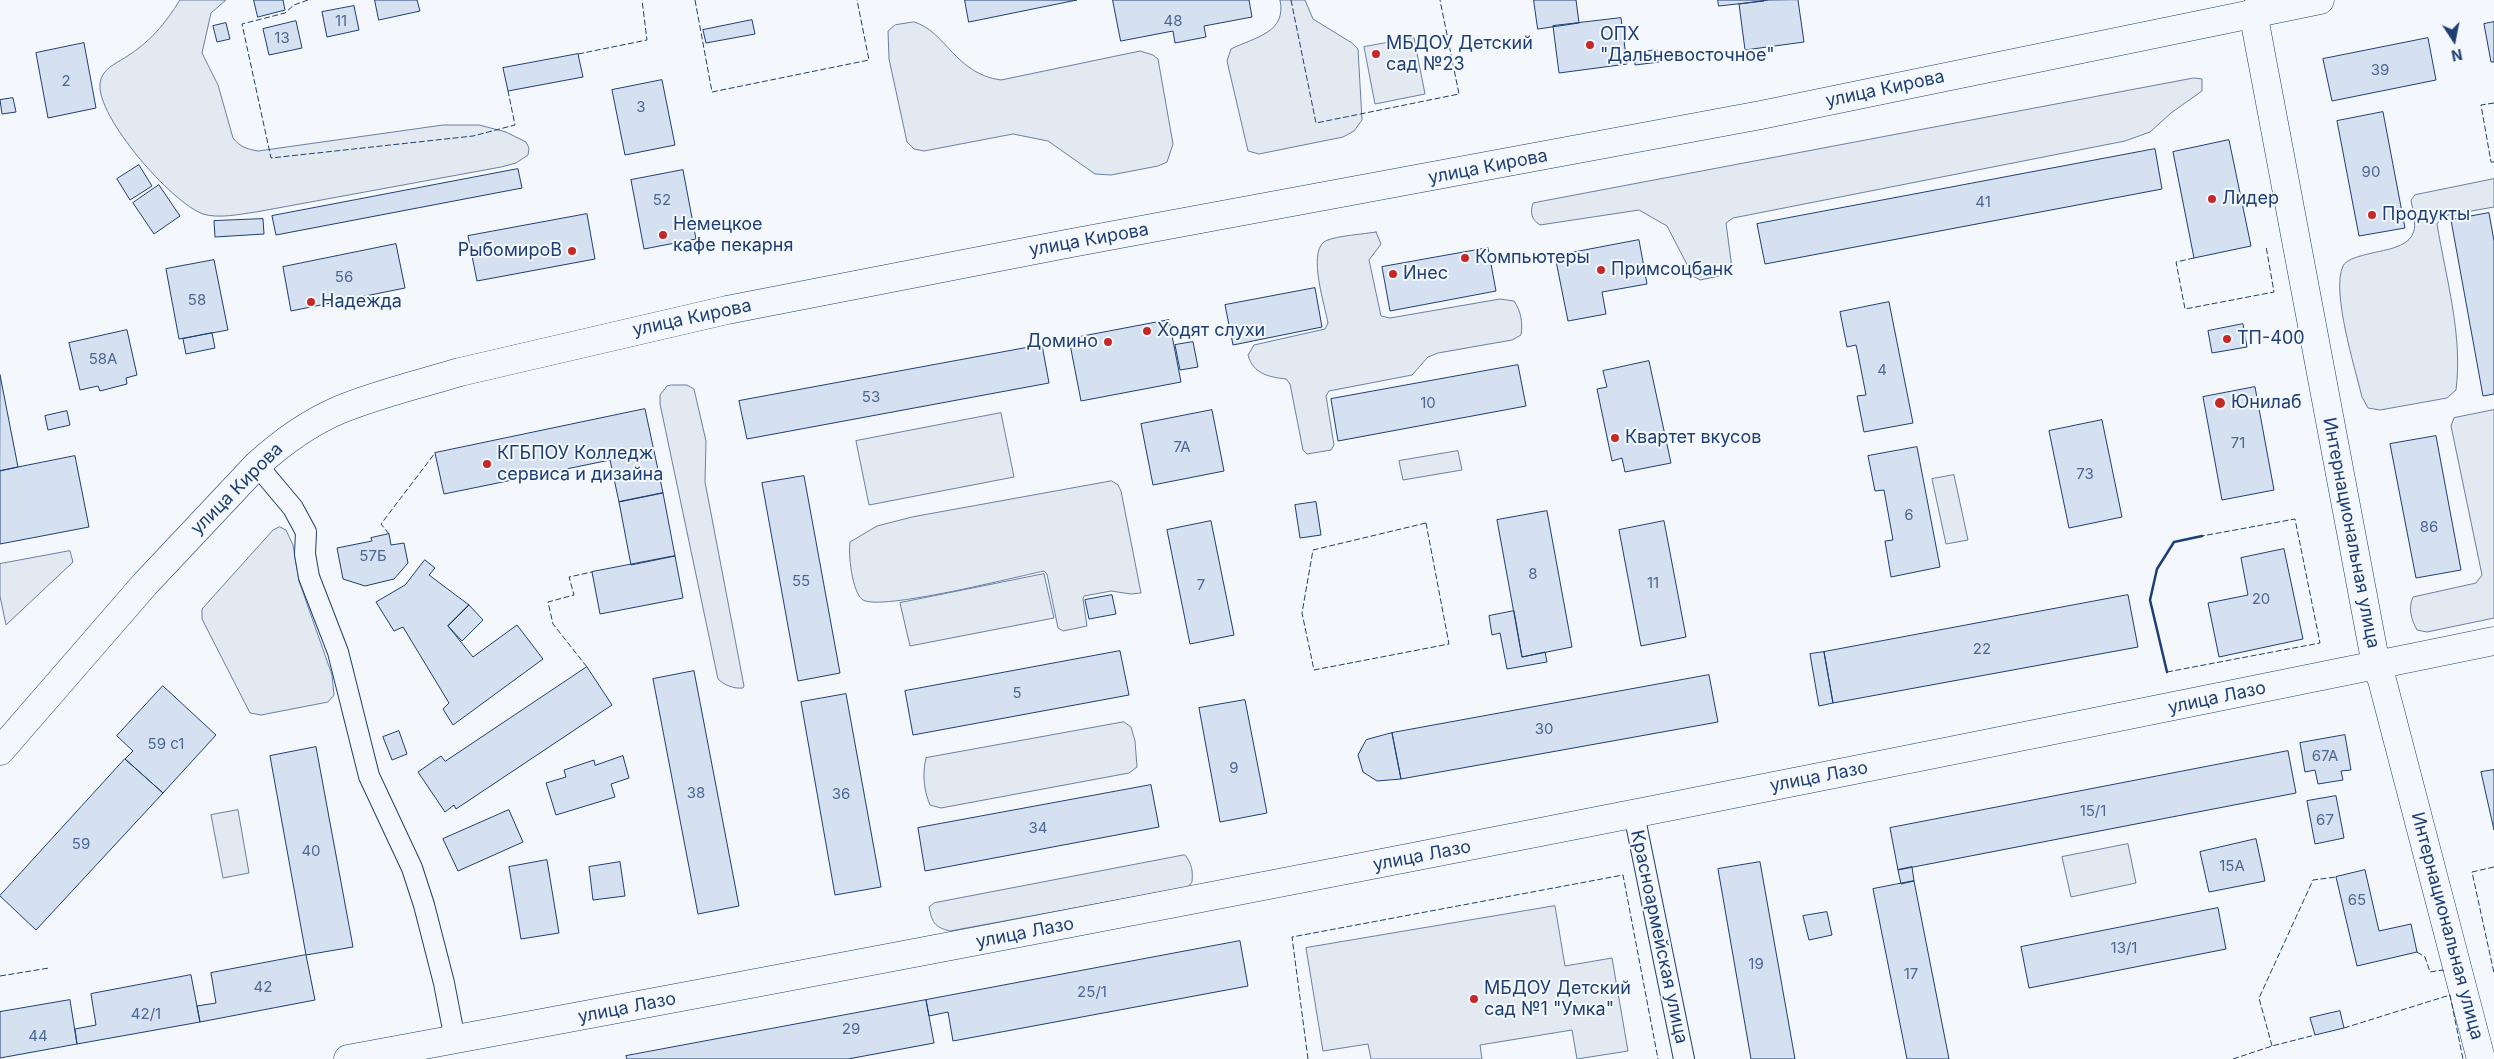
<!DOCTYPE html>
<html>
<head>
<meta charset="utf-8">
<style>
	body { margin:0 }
	#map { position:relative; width:2494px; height:1059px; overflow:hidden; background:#f4f7fb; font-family:Inter,sans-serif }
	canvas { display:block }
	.north { position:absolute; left:2429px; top:15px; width:50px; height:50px; -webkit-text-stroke:4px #f4f7fb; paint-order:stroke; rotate:169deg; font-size:14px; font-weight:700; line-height:20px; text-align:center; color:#1d3f73 }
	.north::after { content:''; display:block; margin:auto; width:18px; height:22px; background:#1d3f73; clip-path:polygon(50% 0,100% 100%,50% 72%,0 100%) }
</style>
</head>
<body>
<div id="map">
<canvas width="2494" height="1059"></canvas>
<div class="north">N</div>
</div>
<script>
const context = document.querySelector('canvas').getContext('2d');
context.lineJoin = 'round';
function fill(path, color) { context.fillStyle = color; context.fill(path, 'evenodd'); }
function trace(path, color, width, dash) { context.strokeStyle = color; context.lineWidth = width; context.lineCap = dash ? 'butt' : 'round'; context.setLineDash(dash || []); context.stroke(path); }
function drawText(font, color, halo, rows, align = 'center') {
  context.font = font + ' Inter,sans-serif'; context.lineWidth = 4; context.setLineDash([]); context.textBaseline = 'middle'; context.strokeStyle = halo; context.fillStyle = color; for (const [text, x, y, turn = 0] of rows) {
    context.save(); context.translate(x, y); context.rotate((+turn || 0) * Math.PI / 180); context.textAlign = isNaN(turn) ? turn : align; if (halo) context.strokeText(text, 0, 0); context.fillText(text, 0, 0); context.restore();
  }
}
const green = new Path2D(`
	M180 0H226L211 13 202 53 218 85 233 138C240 147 247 149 258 151L443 125H479L506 132 526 142 529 148 528 155 516 163 501 167 256 212C240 214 219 219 203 214 172 203 96 117 100 83 102 69 115 64 126 57 150 42 165 24 180 0Z
	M1280 0H1305L1313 19 1352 43 1358 49 1362 120 1354 131 1343 137 1259 154 1248 151 1227 61 1231 49C1255 37 1287 33 1280 0Z
	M914 22C946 31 955 74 1001 80L1140 51 1153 55 1158 59 1173 144 1167 162 1158 166 1111 175 1095 174 1048 141 1013 134 924 151 914 149 907 142 889 59 888 31 895 25Z
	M1414 38 1425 94 1375 104 1364 47Z
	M2194 78 2202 79V91L2171 113 2150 132 2125 141 1733 218 1726 223 1732 268 1729 274 1700 280 1693 276 1667 226 1639 210 1540 225C1531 219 1530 213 1533 203L1543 201Z
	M2494 179V207L2443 216 2437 224C2446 279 2463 335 2456 390L2447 398 2380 410 2368 408 2362 397C2355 368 2331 291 2343 266 2348 255 2384 252 2396 247 2421 238 2415 222 2411 200L2415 195Z
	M1376 232 1381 244 1369 260 1381 316 1390 318 1500 299 1514 301C1521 311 1523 323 1521 335L1512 340 1438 353 1428 357 1412 375 1329 391 1326 396 1334 445 1331 450 1307 454 1303 450 1290 384 1286 379C1269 377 1253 374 1248 355L1254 345 1325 329 1328 323C1325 306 1308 254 1324 242 1332 236 1365 234 1376 232Z
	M672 385H687L694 389 706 441 705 482 744 686 743 688C734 689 724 685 718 679L660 404V395L667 386Z
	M2494 410V618L2427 632 2417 630C2411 619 2408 608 2413 597L2476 583 2482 575 2451 426 2454 418Z
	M1001 413 1014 477 869 505 856 441Z
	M1458 451 1462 470 1403 480 1399 461Z
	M1954 475 1968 540 1946 544 1932 479Z
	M1112 481 1118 485 1121 491 1141 593 1131 594 1111 591 1084 596 1083 599 1087 626 1063 631 1058 628 1047 574 1044 571C1015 577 882 611 863 600 852 593 848 553 850 542L877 526 912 517Z
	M280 527 286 530 293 545 299 581 332 675 334 695 328 702 261 715 250 713 202 619V609L273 530Z
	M70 551 73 562 6 625 0 596V564Z
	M1044 574 1054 618 910 646 900 603Z
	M1124 722 1131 727 1135 741 1137 767 1129 773 941 808 930 805C924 791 922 774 926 758Z
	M238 810 249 873 223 878 211 815Z
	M2128 844 2136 883 2071 897 2062 857Z
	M1185 855C1192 864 1193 871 1192 882L1188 887 950 931C934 927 932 922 929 907L934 903Z
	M1555 906 1565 966 1612 958 1628 1051 1577 1059 1572 1030 1480 1045 1482 1059H1371L1368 1044 1323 1051 1306 948Z`);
fill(green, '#e3e9f0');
trace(green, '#687fa3', 1);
const building = new Path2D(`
	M254 0H283L285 10 258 17Z
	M375 0H417L420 11 379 20Z
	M965 0H1077L969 22Z
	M1113 0H1249L1252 17 1204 26 1206 37 1175 43 1173 31 1121 41Z
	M1534 0H1576L1579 23 1538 29Z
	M1718 0H1763L1764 1 1719 6Z
	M1798 0 1804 42 1745 50 1739 4 1769 0Z
	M354 6 359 30 327 37 322 12Z
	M1621 18 1627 64 1559 73 1553 26Z
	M752 20 755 34 706 43 703 30Z
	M296 21 302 48 269 55 263 29Z
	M2494 22V62H2491L2484 24Z
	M226 23 230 39 217 42 213 26Z
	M2428 38 2436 80 2332 101 2323 59Z
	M84 43 96 108 48 118 36 53Z
	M1657 50 1659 62 1635 65 1634 53Z
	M578 54 583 77 508 91 503 68Z
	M662 80 675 145 625 155 612 90Z
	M13 98 16 112 2 114 0 100Z
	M2383 112 2405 228 2359 236 2337 121Z
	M2229 140 2251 246 2194 258 2173 152Z
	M2155 149 2162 189 1765 264 1757 224Z
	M139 165 152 186 130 200 117 179Z
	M518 169 522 188 276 235 272 216Z
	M683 170 696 239 644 249 631 180Z
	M159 185 180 216 154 234 133 203Z
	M2489 213 2494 241V394L2483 396 2451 220Z
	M587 214 595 259 477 281 468 236Z
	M263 219 264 234 215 237 214 221Z
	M1639 240 1647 284 1602 292 1606 314 1568 321 1555 256Z
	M396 244 405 288 291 311 283 267Z
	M1488 248 1496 291 1390 311 1382 267Z
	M214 260 228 330 179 339 166 269Z
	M1315 288 1322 327 1233 345 1225 305Z
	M1889 302 1913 423 1864 432 1857 396 1866 395 1858 354 1856 345 1847 347 1840 312Z
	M1169 320 1181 382 1081 401 1069 339Z
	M2243 324 2247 347 2212 353 2208 331Z
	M127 330 137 375 126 378 127 384 100 391 98 386 80 390 69 343Z
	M212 333 215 348 186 354 183 339Z
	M1193 342 1198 367 1180 370 1175 345Z
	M1042 345 1049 383 747 439 739 401Z
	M1649 361 1671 463 1625 472 1622 458 1612 461 1597 389 1607 387 1603 371Z
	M1518 365 1526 406 1338 441 1331 399Z
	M0 375 18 467 0 471Z
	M2255 387 2274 490 2222 500 2203 397Z
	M645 409 663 493 619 502 610 460 444 494 435 453Z
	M1212 410 1224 471 1153 485 1141 424Z
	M67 411 70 425 48 430 45 416Z
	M2102 420 2122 517 2069 528 2049 431Z
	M2436 436 2461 570 2416 578 2390 444Z
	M1917 447 1940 567 1891 577 1885 541 1893 540 1884 490 1875 491 1868 456Z
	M75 456 89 527 0 544V471Z
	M804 476 840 673 798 681 762 483Z
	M663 493 675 556 631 565 619 502Z
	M1316 502 1321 535 1300 538 1295 505Z
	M1547 511 1572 647 1522 657 1497 520Z
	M1211 521 1234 635 1190 644 1167 530Z
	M1664 521 1686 637 1641 646 1619 530Z
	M389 534 391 545 404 543 408 563 394 579 365 586 343 579 337 548 372 541 371 538Z
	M2284 549 2303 639 2219 657 2208 603 2248 595 2241 558Z
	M675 556 683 598 600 614 592 572Z
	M425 560 435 568 429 575 469 605 448 626 473 657 517 625 543 659 453 725 443 709 449 703 403 627 394 631 376 602 405 585Z
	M1112 595 1116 614 1089 619 1085 600Z
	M2128 595 2138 647 1833 703 1824 652Z
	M469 605 483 620 462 641 448 626Z
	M1514 611 1522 657 1545 652 1547 662 1507 669 1500 633 1492 635 1489 616Z
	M1120 651 1129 695 913 735 905 691Z
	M1824 652 1833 703 1819 706 1810 654Z
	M587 667 612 705 456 809 454 805 445 812 418 772 441 756 445 761Z
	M694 671 739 906 698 914 653 679Z
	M1709 675 1718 722 1401 779 1392 733Z
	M163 686 216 735 163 793 125 759 133 751 117 736Z
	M846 694 881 887 835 895 801 702Z
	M1245 700 1267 813 1220 822 1199 708Z
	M399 731 407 754 392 760 383 737Z
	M1392 733 1401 779 1377 781 1363 772 1358 755 1366 740Z
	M2345 735 2351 770 2341 771 2343 780 2318 784 2315 770 2305 772 2300 743Z
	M316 747 353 947 306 955 270 756Z
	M2288 751 2296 793 1898 870 1890 828Z
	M623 756 629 778 611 784 615 797 556 815 546 783 566 777 564 770 594 760 595 765Z
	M125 759 163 793 36 930 0 896Z
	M2494 770V830L2481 772Z
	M1151 785 1159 827 925 871 918 828Z
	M2336 796 2344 838 2315 844 2307 801Z
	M509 810 523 842 458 871 443 839Z
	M2256 839 2265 881 2209 892 2200 852Z
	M547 860 559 933 521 939 509 867Z
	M620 862 625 896 593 900 589 867Z
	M1760 862 1795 1059H1751L1718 869Z
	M1912 867 1914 881 1901 884 1898 870Z
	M2365 870 2379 931 2411 924 2417 952 2357 966 2336 877Z
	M1914 881 1949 1059H1907L1873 889Z
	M2218 908 2226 949 2029 988 2021 947Z
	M1827 912 1832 935 1809 940 1803 916Z
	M1240 941 1248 986 953 1041 948 1012 929 1016 926 1000Z
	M306 955 315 1000 200 1022 197 1006 216 1003 211 973Z
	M191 975 200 1022 77 1044 75 1029 96 1025 91 994Z
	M70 1000 77 1044 0 1058V1012Z
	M926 1000 934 1043 848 1059H627L626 1056Z
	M2340 1011 2344 1028 2315 1035 2310 1018Z`);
fill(building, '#d5e0f0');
trace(building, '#1d3f73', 1);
const street = new Path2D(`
	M257 465 293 508 306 532 305 554 309 577 338 652 369 776 412 868 424 905 444 983 455 1040
	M1634 814 1684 1059`);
const secondary = new Path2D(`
	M2253 12 2376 665 2382 680 2481 1059
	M348 1059C1065 927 1780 787 2494 641`);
const primary = new Path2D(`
	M0 751 145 584 257 465C281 443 309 423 339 410 377 394 420 384 460 372L727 310 1066 244 1761 115 2320 0`);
trace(street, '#1d3f73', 22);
trace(secondary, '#1d3f73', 29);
trace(primary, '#1d3f73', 29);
trace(street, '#f4f7fb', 20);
trace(secondary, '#f4f7fb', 28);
trace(primary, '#f4f7fb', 28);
trace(new Path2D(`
	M308 0 294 5 285 13 242 24 271 158 473 136 515 125 508 91
	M695 0 712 92 869 60 857 0
	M1291 0 1316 123 1459 94 1440 0
	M578 54 647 40 642 0
	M2494 103 2481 105 2491 162H2494
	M2194 258 2176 262 2185 309 2274 292 2266 246
	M1426 523 1449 644 1314 670 1302 613 1313 550Z
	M389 534 381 524 435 453
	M587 667 553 624 548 602 574 595 569 577 592 572
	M2167 672 2320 643 2295 519 2202 536
	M2494 867 2472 872 2494 973
	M2417 952 2425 957 2430 972 2443 970 2444 973
	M0 976 49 968
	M2344 1028 2450 995 2463 1059
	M2272 1046 2259 998 2313 880 2336 877
	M1308 1059 1292 937 1623 875 1658 1059
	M2233 1059 2272 1046 2315 1035`), '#1d3f73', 1, [6, 2.5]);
trace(new Path2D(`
	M2167 672 2150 600 2157 569 2174 542 2202 536`), '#1d3f73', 2.5);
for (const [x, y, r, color] of [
	[1590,45,5,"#c62828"],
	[1376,54,5,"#c62828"],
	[2212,199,5,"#c62828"],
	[2372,215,5,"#c62828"],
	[663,235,5,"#c62828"],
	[572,251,5,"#c62828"],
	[1465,258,5,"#c62828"],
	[1601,270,5,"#c62828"],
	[1393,274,5,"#c62828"],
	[311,302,5,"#c62828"],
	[1147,331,5,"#c62828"],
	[2227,339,5,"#c62828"],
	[1108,342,5,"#c62828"],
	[2220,403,6,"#c62828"],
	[1615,438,5,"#c62828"],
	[487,464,5,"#c62828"],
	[1474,999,5,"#c62828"]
]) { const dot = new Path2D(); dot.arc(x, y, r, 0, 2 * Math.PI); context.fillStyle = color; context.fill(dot); trace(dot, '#f4f7fb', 2); }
drawText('15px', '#4b6792', null, [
	["11",341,21],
	["48",1173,21],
	["13",282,38],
	["39",2380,70],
	["2",66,81],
	["3",641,107],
	["90",2371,172],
	["52",662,200],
	["41",1983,202],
	["56",344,277],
	["58",197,300],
	["58А",103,359],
	["4",1882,370],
	["53",871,397],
	["10",1428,403],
	["71",2238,443],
	["7А",1182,447],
	["73",2085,474],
	["6",1909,515],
	["86",2429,527],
	["57Б",373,556],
	["8",1533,574],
	["55",801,581],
	["11",1653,583],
	["7",1201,585],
	["20",2261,599],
	["22",1982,649],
	["5",1017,693],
	["30",1544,729],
	["59 с1",166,744],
	["67А",2325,756],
	["9",1234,768],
	["38",696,793],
	["36",841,794],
	["15/1",2093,811],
	["67",2325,820],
	["34",1038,828],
	["59",81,844],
	["40",311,851],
	["15А",2232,866],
	["65",2357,900],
	["13/1",2124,948],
	["19",1756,964],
	["17",1911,974],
	["42",263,987],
	["25/1",1092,992],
	["42/1",146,1014],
	["29",851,1029],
	["44",38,1036]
]);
drawText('18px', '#1d3f73', '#f4f7fb', [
	["ОПХ",1600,35],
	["\"Дальневосточное\"",1600,56],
	["МБДОУ Детский",1386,44],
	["сад №23",1386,65],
	["Лидер",2222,199],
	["Продукты",2382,215],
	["Немецкое",673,225],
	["кафе пекарня",673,246],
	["РыбомироВ",562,251,"right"],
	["Компьютеры",1475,258],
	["Примсоцбанк",1611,270],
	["Инес",1403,274],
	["Надежда",321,302],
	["Ходят слухи",1157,331],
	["ТП-400",2237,339],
	["Домино",1098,342,"right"],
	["Юнилаб",2231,403],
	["Квартет вкусов",1625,438],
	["КГБПОУ Колледж",497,454],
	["сервиса и дизайна",497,475],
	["МБДОУ Детский",1484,989],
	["сад №1 \"Умка\"",1484,1010]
], 'left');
drawText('18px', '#1d3f73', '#f4f7fb', [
	["улица Кирова",1885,89,-12],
	["улица Кирова",1488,167,-11],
	["улица Кирова",1089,240,-10],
	["улица Кирова",692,318,-12],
	["улица Кирова",237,489,-45],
	["Интернациональная улица",2351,533,79],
	["улица Лазо",2217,698,-12],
	["улица Лазо",1819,777,-11],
	["улица Лазо",1422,856,-11],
	["Интернациональная улица",2447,926,75],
	["улица Лазо",1025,933,-11],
	["Красноармейская улица",1659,937,78],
	["улица Лазо",627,1008,-11]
]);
</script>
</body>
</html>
